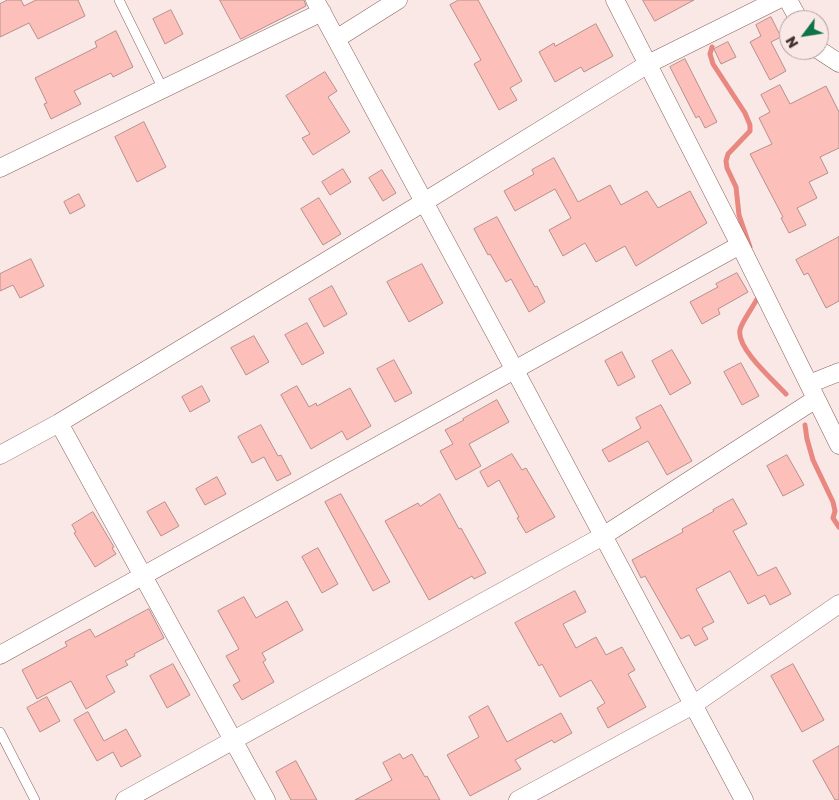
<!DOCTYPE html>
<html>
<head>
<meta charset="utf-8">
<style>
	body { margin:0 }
	#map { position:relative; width:839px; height:800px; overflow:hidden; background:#fae8e6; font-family:"Golos Text",sans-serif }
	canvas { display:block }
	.north { position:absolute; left:779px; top:10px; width:50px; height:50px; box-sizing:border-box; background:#fae8e6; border:1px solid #b09f9d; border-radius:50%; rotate:239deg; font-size:14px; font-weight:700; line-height:20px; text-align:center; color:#42312f }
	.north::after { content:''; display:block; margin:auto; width:18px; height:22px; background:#0c734b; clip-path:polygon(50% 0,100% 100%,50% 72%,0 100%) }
</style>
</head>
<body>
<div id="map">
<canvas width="839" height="800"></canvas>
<div class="north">N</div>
</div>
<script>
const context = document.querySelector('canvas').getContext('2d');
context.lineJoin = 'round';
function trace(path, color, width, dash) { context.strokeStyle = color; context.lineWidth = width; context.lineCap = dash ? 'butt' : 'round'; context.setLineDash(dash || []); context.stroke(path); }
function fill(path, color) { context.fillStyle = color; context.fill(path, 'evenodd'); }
trace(new Path2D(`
	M712 47 710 54 713 64 745 113 750 125V131L728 154 726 161 727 168 736 187 739 215 750 247
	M757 299C753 307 741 323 740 330 736 348 774 381 786 394
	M805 425 807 439 813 460 833 502 835 511 833 518 839 527`), '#e98881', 5);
const building = new Path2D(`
	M8 0H21L24 6 36 0H78L85 16 38 39 29 23 0 37V4Z
	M220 0H304L306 6 241 39Z
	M459 0H478L522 81 510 88 517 100 499 110 474 64 481 60 450 5Z
	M643 0H694L655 21Z
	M171 10 183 34 165 44 153 19Z
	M771 17 781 37 771 42 786 71 770 80 750 42 761 36 756 25Z
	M596 24 613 56 584 72 581 67 555 82 539 52 554 43 555 46Z
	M116 31 133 67 113 77 111 73 74 91 81 104 51 119 44 104 47 103 35 78 97 47 95 42Z
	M728 42 736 57 721 64 714 49Z
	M685 59 717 122 705 128 699 116 696 118 670 67Z
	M325 72 337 91 328 97 350 132 313 155 302 138 310 134 286 96Z
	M780 85 790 104 826 86 839 112V148L820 157 828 173 809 182 817 198 797 208 806 225 789 233 781 218 783 217 750 154 772 144 759 118 770 112 761 95Z
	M144 122 166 167 137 182 115 137Z
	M554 158 578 202 610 185 621 205 647 191 658 208 690 191 707 223 636 266 625 246 596 262 585 243 563 256 549 230 571 218 555 189 515 211 504 191 534 174 532 170Z
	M343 169 351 182 330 195 322 182Z
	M382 170 396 193 383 201 369 178Z
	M79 194 85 206 70 214 64 202Z
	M319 198 341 234 323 245 301 209Z
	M497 217 535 287 537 286 545 302 529 312 511 279 506 282 490 254 488 255 474 229Z
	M839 237V301L826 308 808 273 804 275 796 260Z
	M31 259 44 286 20 298 13 285 0 291V274Z
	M422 264 443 303 409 322 387 282Z
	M737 273 748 292 718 309 720 314 702 324 690 302 718 287 716 284Z
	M332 286 347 314 324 327 309 299Z
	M307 323 324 353 302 365 285 335Z
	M254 336 269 362 246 375 231 348Z
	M672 350 691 383 670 395 652 361Z
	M622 352 635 377 618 386 605 361Z
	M394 360 412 393 395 402 377 369Z
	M741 363 759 396 742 405 724 372Z
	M202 386 210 401 190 412 182 397Z
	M297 386 309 407 316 403 317 406 350 388 371 426 347 440 342 431 311 449 281 395Z
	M497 400 509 422 469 444 481 466 456 480 440 451 453 444 445 430 464 420 463 419Z
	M661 405 692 461 667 475 648 441 609 462 602 450 641 428 636 418Z
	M261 425 278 456 281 455 291 474 277 481 264 457 252 463 238 437Z
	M512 454 522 470 526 468 555 517 526 533 517 518 519 517 499 480 488 487 480 472Z
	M787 455 804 485 783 496 767 466Z
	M217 477 226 494 205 505 196 489Z
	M341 494 390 582 373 591 325 502Z
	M440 494 459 529 461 528 486 573 474 579 472 576 429 600 385 521 418 503 420 506Z
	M733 499 747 524 733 531 758 576 776 567 791 594 770 605 765 595 748 604 730 571 696 589 714 622 702 628 708 639 695 646 689 635 681 639 645 576 641 578 632 560 683 532 682 529 714 511 713 510Z
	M165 502 179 526 161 536 147 512Z
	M93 512 114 547 112 548 116 554 95 567 74 533 76 532 72 525Z
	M318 548 338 584 322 593 302 557Z
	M575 591 586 612 563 624 576 648 596 637 606 655 622 647 635 670 628 674 646 707 608 728 597 708 605 703 591 680 560 697 542 664 539 666 515 623Z
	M244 597 256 618 287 601 303 630 262 653 266 660 263 662 274 682 242 700 233 685 240 681 226 656 239 649 218 611Z
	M149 609 164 638 134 654 135 656 125 661 128 665 106 676 115 692 86 709 71 681 37 699 22 670 67 646 65 642 90 629 95 637Z
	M173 664 190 695 167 708 150 676Z
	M793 664 824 720 802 732 771 676Z
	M47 697 60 721 40 732 27 708Z
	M488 706 507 742 561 713 572 733 554 743 552 740 515 760 521 769 470 796 447 755 479 737 469 717Z
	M88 712 104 741 126 729 141 756 121 767 113 752 97 761 74 720Z
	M839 746V800H835L813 761Z
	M400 754 403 759 412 754 425 777 427 776 440 800H355L392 780 383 763Z
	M296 761 317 800H291L276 772Z`);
fill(building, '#fcbfb9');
trace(building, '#b78f8b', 1);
const service = new Path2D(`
	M119 0 163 89
	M0 732 35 800`);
const minor = new Path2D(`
	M315 0 503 348 744 800
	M615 0 740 245 839 445
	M788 0 799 20
	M336 39 398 0
	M819 50 839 63
	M0 168 322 12
	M809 384 839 372
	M59 423 266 800
	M0 455 59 423 424 202 648 64 777 0
	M0 655 740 245
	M125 800 603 536 816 399
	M518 800 693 705 839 604`);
trace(service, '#89635f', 10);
trace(minor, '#89635f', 19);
trace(service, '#fff', 9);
trace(minor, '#fff', 18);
</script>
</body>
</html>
